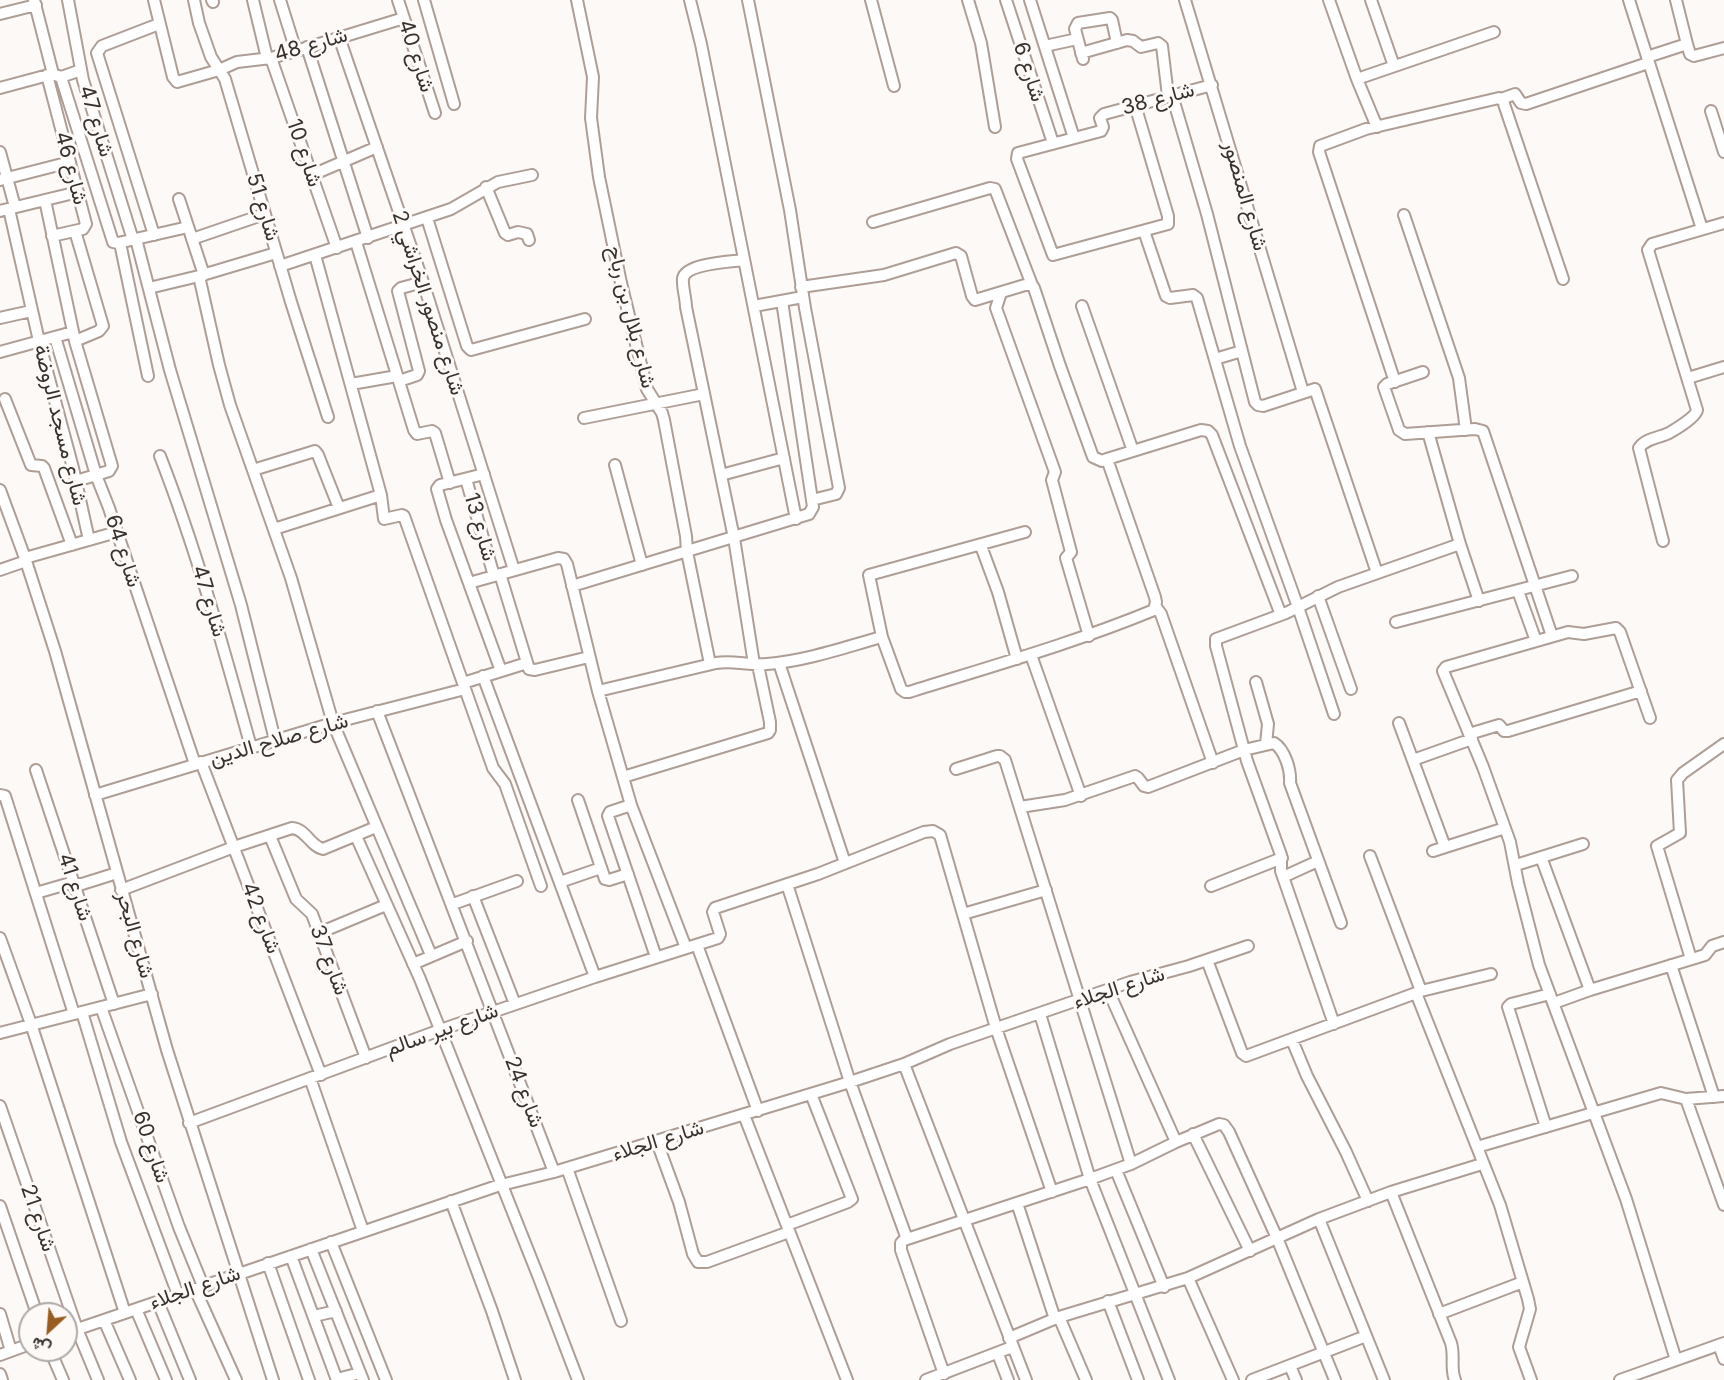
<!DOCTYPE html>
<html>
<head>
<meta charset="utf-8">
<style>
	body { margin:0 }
	#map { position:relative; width:1724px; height:1380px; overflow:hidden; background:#fcf9f7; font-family:Inter,Vazirmatn,sans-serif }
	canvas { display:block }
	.north { position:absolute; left:18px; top:1302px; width:60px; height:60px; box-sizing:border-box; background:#fcf9f7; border:2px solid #aea9a7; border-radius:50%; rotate:206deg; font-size:16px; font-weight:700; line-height:24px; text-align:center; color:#38322e }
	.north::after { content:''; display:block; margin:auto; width:21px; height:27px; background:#9a5d20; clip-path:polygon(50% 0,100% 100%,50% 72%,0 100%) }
</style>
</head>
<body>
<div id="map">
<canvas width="1724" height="1380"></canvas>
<div class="north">ش</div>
</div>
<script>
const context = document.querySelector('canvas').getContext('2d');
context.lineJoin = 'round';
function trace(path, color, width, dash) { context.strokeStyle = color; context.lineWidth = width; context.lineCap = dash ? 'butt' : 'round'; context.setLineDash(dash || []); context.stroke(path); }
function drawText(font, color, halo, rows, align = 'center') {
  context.font = font + ' Inter,Vazirmatn,sans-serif'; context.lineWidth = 6; context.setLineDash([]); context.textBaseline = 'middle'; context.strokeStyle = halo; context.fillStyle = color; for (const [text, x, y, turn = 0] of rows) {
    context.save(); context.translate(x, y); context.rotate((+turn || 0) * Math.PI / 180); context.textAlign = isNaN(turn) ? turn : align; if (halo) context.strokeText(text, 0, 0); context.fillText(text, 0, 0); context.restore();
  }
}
const minor = new Path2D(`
	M34 0 53 74
	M68 0 83 80 133 240
	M154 0 173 77 177 82 219 70 237 62 271 58 296 51 404 18
	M194 0 199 23 211 57 225 79 291 302 328 417
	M212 0 213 2
	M253 0 267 58
	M280 0 296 51
	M398 0 435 113
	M424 0 454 104
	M577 0 593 77 591 118 599 177 621 283 647 389 662 413 664 420 686 536 687 552 710 664
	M690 0 701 44 796 519
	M748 0 790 210 805 308 839 488 836 494 812 500
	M871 0 894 86
	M968 0 981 43 995 127
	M1006 0 1053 143
	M1030 0 1074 138
	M1185 0 1303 392
	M1329 0 1357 79 1494 32
	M1371 0 1394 66
	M1629 0 1702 229
	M0 14 36 5
	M339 37 423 282 514 570
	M1687 44 1690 54 1694 56 1724 48
	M1045 46 1077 39
	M307 47 368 238
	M1081 53 1127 40 1133 41 1141 47 1158 43 1162 46 1168 96
	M1647 57 1687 44 1676 0
	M271 58 337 248
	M1083 59 1075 29 1078 23 1110 18 1112 20 1117 43
	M47 75 86 224 83 229 52 236
	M61 77 113 242 118 243 188 227
	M1357 79 1377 127
	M0 88 52 74 61 77 81 70
	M1172 95 1207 214 1255 402 1258 405 1263 406 1315 389 1377 573
	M1501 99 1515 94 1521 103 1526 104 1648 63
	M1135 105 1168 216V224L1053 255 1017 159 1018 153 1101 131 1103 127 1100 118 1104 114 1212 85
	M1711 111 1724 152
	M0 152 15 207
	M312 175 377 147
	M0 180 70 162
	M486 187 505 233 508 235 518 232 527 234 529 240
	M179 199 204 275
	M45 200 75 341 112 466 109 471 76 481
	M9 209 39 341 73 468 89 540
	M0 211 78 192
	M1404 215 1459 378 1466 430
	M427 218 467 346 471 350 585 319
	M873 222 990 188 995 189 1032 285
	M1144 231 1166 296 1170 298 1193 295 1197 298 1240 446 1298 607 1334 714
	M154 235 97 53 102 46 159 24
	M136 239 170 370 241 605 275 740
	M192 239 265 214
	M356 242 414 430 417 434 432 431 435 433 450 483
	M120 243 148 376
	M315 255 381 495 384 519 402 515 404 516 493 768 505 784 541 886
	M744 260C731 262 687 263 683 278 682 286 686 299 686 307L734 538 754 664
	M280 266 451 209 498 182 532 175
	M199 276 219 365 230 405 291 578 333 723 431 955
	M801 287 884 275 956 253 961 256 972 296 975 300 1025 285H1032L1034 288 1060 366 1093 457 1102 461 1107 459
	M149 288 199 276 276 253
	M1001 293 996 308 1055 472 1052 480 1071 552 1066 558 1089 636
	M754 306 803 297
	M1082 306 1133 451
	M0 318 31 311
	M55 337 96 475 109 508 195 764
	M75 341 99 331 103 326 75 231
	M0 352 73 332
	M1215 359 1242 351
	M1423 372 1387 384 1384 387 1399 430 1405 434 1475 429 1483 431 1552 636
	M1688 378 1724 367
	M399 381 417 375 419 371 398 291 401 288 423 282
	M1395 382 1319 152 1320 146 1366 129 1499 98 1503 101 1563 279
	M351 384 397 376
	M5 399 31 465 42 466 44 468 72 545
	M584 418 704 394
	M1428 432 1460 544 1479 601
	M160 456C197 551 224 650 251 747
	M615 465 642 565
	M253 470 315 451 318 455 339 508
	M484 474 440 485 437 489 446 520 501 671
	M721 475 784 458
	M466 479 494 576
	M0 490 25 558 55 651 167 1050 273 1380
	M274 529 381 495
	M1025 532 869 575 882 637 901 689 905 692H909C992 666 1074 643 1154 610L1156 602 1155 597 1107 459 1201 430 1208 431 1212 435 1281 615
	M1663 541 1639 448C1646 438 1659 438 1669 433 1676 429 1696 417 1697 410L1648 250 1652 244 1724 223
	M981 546 998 592 1017 659
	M25 558 117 532
	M0 570 26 561
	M500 574 529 669 535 670 589 657
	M469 583 558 558 564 559 567 564 598 691 716 663C733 660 750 666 767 664 806 661 845 647 882 637
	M572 586 809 514 813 507 812 500 782 301
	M1518 591 1536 641
	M1318 596 1351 689
	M1156 607 1161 614 1213 763
	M1396 622 1572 576
	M1031 655 1081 796
	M779 663 845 863
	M483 676 595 977
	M1256 682 1268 724 1266 744
	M463 683 527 663
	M598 691 631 805 686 948
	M377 711 554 1172
	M1650 718 1620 632 1616 628 1584 634 1568 632 1446 667 1443 671 1483 767 1510 842 1518 883 1539 965 1626 1199 1676 1360
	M1399 723 1445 847
	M1469 734 1499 725 1504 731H1508L1641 691
	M1413 760 1472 739
	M201 762 321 1075
	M956 769 997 756H1000L1005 760 1131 1164
	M36 770 114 1004
	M623 777 768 733 770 730V722L758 665
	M0 795 5 796 74 1014
	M95 795 333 723 465 689
	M578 800 605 879 609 880 628 874
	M631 805 610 812 608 816 656 957
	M1020 807 1065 800 1135 776 1138 778 1144 786 1148 787 1244 750 1274 743C1285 750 1291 770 1290 783L1341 923
	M270 836 296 899 312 914 366 1058
	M356 836 420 979 539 1278 578 1380
	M1433 851 1505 828
	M1370 856 1421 991 1416 993
	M1541 857 1590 990
	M1516 865 1583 844
	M1283 877 1318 861
	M560 882 601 868
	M787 884 850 1082 907 1239
	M1211 886 1282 858
	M121 890 234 847 292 828C306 829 310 846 323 849L376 827
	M36 893 67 884H82L117 873
	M473 896 515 1004
	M453 904 517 881
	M963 914 1046 890
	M319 933 386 905
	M0 938 31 1024 125 1313
	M697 945 758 1111
	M1691 959 1657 846 1680 833 1677 780 1683 773 1724 744
	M1207 960 1242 1053 1246 1056 1416 993 1500 1205 1528 1299 1530 1309 1519 1347 1531 1380
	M413 964 467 941
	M1671 965 1714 1097
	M1108 990 1176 1142
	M1421 991 1491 974
	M1554 1003 1590 990 1705 955 1712 946 1724 942
	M101 1007 179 1227 203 1286
	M82 1012 121 1142 178 1295
	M1040 1014 1090 1179 1169 1380
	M1334 1024 1281 871V855L1247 761 1216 646V639L1286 613 1338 587 1460 544
	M0 1033 152 994
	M1292 1040 1307 1076 1346 1152 1368 1201
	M904 1064 1026 1380
	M310 1078 363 1231
	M1686 1099 1724 1205
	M0 1106 77 1329 98 1380
	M744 1115 847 1380
	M189 1123 440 1030 595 977 718 938 720 934 713 912 715 908 818 874 924 832 933 831 940 835 996 1028 1052 1192
	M1546 1127 1508 1007 1511 1004 1550 994
	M1193 1134 1250 1251
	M657 1142 679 1202 693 1254 698 1262H707L789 1232
	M1477 1147 1661 1093 1686 1099 1724 1096
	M567 1168 621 1321
	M1116 1170 1164 1287
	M1391 1192 1451 1343C1455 1356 1450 1368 1455 1380
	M451 1201 492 1311 515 1380
	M1017 1203 1055 1319
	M0 1206 37 1314
	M1319 1219 1384 1380
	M787 1225 848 1202 852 1199 811 1094
	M331 1242 386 1380
	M311 1249 363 1380
	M291 1256 337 1380
	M268 1263 309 1380
	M1188 1278 1233 1380
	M195 1289 236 1380
	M1108 1301 1138 1380
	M158 1302 190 1380
	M136 1309 166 1380
	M0 1314 11 1351
	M1439 1314 1523 1282
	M314 1316 336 1311
	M1059 1317 1086 1380
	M104 1320 130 1380
	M66 1333 497 1186 554 1172 850 1082 904 1064 950 1044 1130 982 1189 966 1248 946
	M1009 1338 1059 1317 1188 1278 1319 1219 1391 1192 1482 1164
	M1719 1345 1724 1359
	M50 1350 63 1380
	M998 1354 1008 1380
	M0 1355 30 1344
	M1290 1366 1296 1380
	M0 1374 2 1380
	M944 1374 901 1250V1243L904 1240 1090 1179 1131 1164 1176 1142 1219 1124 1224 1125 1229 1132 1277 1238 1335 1380
	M337 1379 360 1373
	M926 1380 1012 1347
	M1252 1380 1366 1336
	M1620 1380 1724 1343`);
trace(minor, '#ae9e95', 14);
trace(minor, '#fff', 10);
drawText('21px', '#38322e', '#fcf9f7', [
	["شارع 48",311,45,-16],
	["شارع 40",416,56,72],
	["شارع 6",1029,72,72],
	["شارع 38",1158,99,-15],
	["شارع 47",96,121,73],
	["شارع 10",304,153,71],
	["شارع 46",71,168,75],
	["شارع المنصور",1245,196,74],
	["شارع 51",263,207,73],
	["شارع منصور الخراشي 2",428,303,72],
	["شارع بلال بن رباح",631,317,76],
	["شارع مسجد الروضة",60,425,76],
	["شارع 13",480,527,74],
	["شارع 64",123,551,72],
	["شارع 47",209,601,73],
	["شارع صلاح الدين",279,740,-16],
	["شارع 41",75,887,72],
	["شارع 42",261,918,69],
	["شارع البحر",135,935,74],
	["شارع 37",329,960,69],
	["شارع الجلاء",1119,988,-18],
	["شارع بير سالم",442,1030,-20],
	["شارع 24",524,1092,69],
	["شارع الجلاء",658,1141,-17],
	["شارع 60",151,1147,71],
	["شارع 21",38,1218,71],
	["شارع الجلاء",195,1288,-19]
]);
</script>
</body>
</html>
